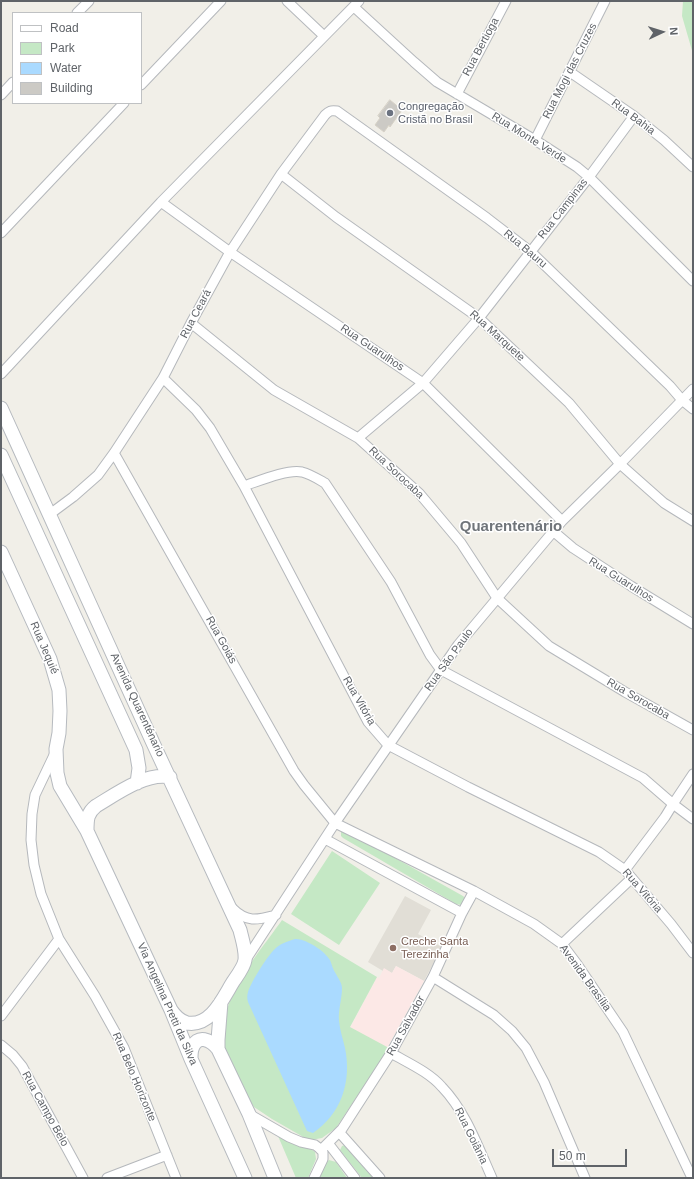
<!DOCTYPE html>
<html>
<head>
<meta charset="utf-8">
<style>
	body { margin:0 }
	#map { position:relative; width:694px; height:1179px; overflow:hidden; background:#f1efe8; font-family:Helvetica,sans-serif }
	canvas { display:block }
	.frame { position:absolute; inset:0; border:2px solid #5f6368; pointer-events:none }
	.legend { position:absolute; left:12px; top:12px; width:130px; height:92px; box-sizing:border-box; background:#fff; border:1px solid #bfc1c3; margin:0; padding:5px 7px; list-style:none; font-size:12px; color:#5f6368 }
	.legend li { display:flex; align-items:center; gap:8px; height:20px }
	.legend b { width:20px; border:1px solid #bfc1c3 }
	.north { position:absolute; left:642px; top:12px; width:40px; height:40px; -webkit-text-stroke:3px #fff; paint-order:stroke; rotate:86deg; font-size:11px; font-weight:700; line-height:16px; text-align:center; color:#5f6368 }
	.north::after { content:''; display:block; margin:auto; width:14px; height:18px; background:#5f6368; clip-path:polygon(50% 0,100% 100%,50% 72%,0 100%) }
	.scale { position:absolute; left:552px; top:1149px; width:75px; height:18px; box-sizing:border-box; border:2px solid #5f6368; border-top:0; padding-left:5px; font-size:12px; line-height:14px; white-space:nowrap; color:#5f6368; -webkit-text-stroke:3px #fff; paint-order:stroke }
</style>
</head>
<body>
<div id="map">
<canvas width="694" height="1179"></canvas>
<div class="frame"></div>
<ul class="legend">
<li><b style="height:5px;background:#fff"></b>Road</li>
<li><b style="height:11px;background:#c5e8c5"></b>Park</li>
<li><b style="height:11px;background:#aadaff"></b>Water</li>
<li><b style="height:11px;background:#cccac5"></b>Building</li>
</ul>
<div class="north">N</div>
<div class="scale">50 m</div>
</div>
<script>
const context = document.querySelector('canvas').getContext('2d');
context.lineJoin = 'round';
function fill(path, color) { context.fillStyle = color; context.fill(path, 'evenodd'); }
function trace(path, color, width, dash) { context.strokeStyle = color; context.lineWidth = width; context.lineCap = dash ? 'butt' : 'round'; context.setLineDash(dash || []); context.stroke(path); }
function drawText(font, color, halo, rows, align = 'center') {
  context.font = font + ' Helvetica,sans-serif'; context.lineWidth = 3; context.setLineDash([]); context.textBaseline = 'middle'; context.strokeStyle = halo; context.fillStyle = color; for (const [text, x, y, turn = 0] of rows) {
    context.save(); context.translate(x, y); context.rotate((+turn || 0) * Math.PI / 180); context.textAlign = isNaN(turn) ? turn : align; if (halo) context.strokeText(text, 0, 0); context.fillText(text, 0, 0); context.restore();
  }
}
fill(new Path2D(`
	M405 896 431 910 418 934 442 947 424 981 396 966 392 973 384 969 383 971 368 962Z`), '#e1ded6');
fill(new Path2D(`
	M396 966 424 981 387 1048 350 1028 377 977 379 978 384 968 392 973Z`), '#fce8e6');
fill(new Path2D(`
	M683 1H693V54L682 16Z
	M345 830 463 896 465 898V901L461 905 456 904 343 838 341 836V832Z
	M332 851 380 883 339 945 291 914Z
	M282 920 377 977 350 1027 389 1048 336 1128 322 1138 311 1140 305 1138 272 1119 254 1107 250 1101C241 1085 229 1066 225 1048 215 1001 257 956 282 920Z
	M278 1136 298 1145 311 1149 315 1152 316 1159 308 1178H296Z
	M345 1145H346L373 1178H362L340 1150 342 1146Z
	M329 1160 336 1162 347 1178H319L326 1162Z`), '#c5e8c5');
fill(new Path2D(`
	M295 939C305 938 325 951 330 960 332 965 333 970 336 974 338 978 342 983 342 988 342 999 338 1010 339 1021 340 1031 343 1039 345 1048 352 1082 341 1114 313 1133L307 1131 248 1002C247 999 247 995 248 992 251 982 269 953 277 947 282 943 289 941 295 939Z`), '#aadaff');
const building = new Path2D(`
	M390 100 402 110 390 127 389 125 384 132 375 125 380 118 378 116Z`);
fill(building, '#cccac5');
trace(building, '#d6d1c6', 1);
const street = new Path2D(`
	M287 1 324 36
	M354 7 414 62 437 82 535 140 577 167 589 177 693 281
	M77 13 89 1
	M570 72 634 116 664 140 693 167
	M141 85 221 1
	M457 94 506 1
	M1 95 13 82
	M535 140 605 1
	M281 174 336 217 479 318 569 403 620 464 664 503 693 521
	M161 202 230 252 423 383 562 521
	M1 233 124 103
	M191 323 274 390 358 438 419 493 461 543 497 598 549 646 625 692 693 730
	M1 374 161 202 359 1
	M163 378 196 410 210 428 244 486 368 722 388 745 468 787 599 852 625 870 671 924 693 953
	M358 438 423 383 479 318 589 177 634 116
	M114 453 294 771 304 785 335 823 474 891 534 924 562 944 577 964 623 1032 692 1178
	M244 486C259 481 287 469 302 472 310 474 318 479 325 483L391 582 430 655 441 670 643 778 673 804 693 819
	M50 514 73 497 98 475 114 453 163 378 191 323 230 252 281 174 325 115C329 111 331 110 337 111L487 218 530 251 670 386 682 400 693 409
	M553 531 573 548 631 586 693 624
	M55 753 35 795 32 814 31 840 34 865 41 894 59 939 95 996 124 1048 176 1178
	M325 839 462 913
	M625 870 665 817 673 804 693 774
	M232 908C247 923 257 920 276 915
	M562 944 632 878
	M245 961 335 823 458 645 562 521 620 464 693 389
	M433 977 494 1015 512 1031 526 1048 544 1082 585 1178
	M1 1016 59 939
	M1 1045 13 1055 22 1066 83 1178
	M391 1053C408 1063 429 1072 442 1087 466 1112 478 1147 492 1178
	M249 1114 289 1137 301 1142 315 1145 319 1148 323 1152V1159L314 1178
	M339 1132 380 1178
	M328 1143 355 1178
	M321 1150 342 1129 391 1053 433 977 462 913 474 891
	M107 1178 167 1155`);
const secondary = new Path2D(`
	M1 408 153 743 240 930C242 939 246 950 245 960 244 967 237 976 233 982 223 998 211 1027 187 1023 180 1021 175 1016 171 1010
	M1 455 136 750 139 768 137 783
	M1 552 50 659 59 690 60 711 59 733 56 749 57 773 60 786 87 831 171 1010 191 1059 245 1178
	M87 831C87 820 87 813 96 806 116 794 146 772 170 777
	M221 1002 218 1040V1049L249 1114 275 1178
	M191 1059C191 1056 191 1052 192 1049 197 1033 211 1040 218 1049`);
trace(street, '#b5b8bc', 11);
trace(secondary, '#b6babf', 15);
trace(street, '#fff', 9);
trace(secondary, '#fff', 13);
for (const [x, y, r, color] of [
	[390,113,4,"#6b7280"],
	[393,948,4,"#8d6e63"]
]) { const dot = new Path2D(); dot.arc(x, y, r, 0, 2 * Math.PI); context.fillStyle = color; context.fill(dot); trace(dot, '#fff', 1.5); }
drawText('11px', '#5f6368', '#fff', [
	["Rua Bertioga",481,47,-62],
	["Rua Mogi das Cruzes",570,71,-63],
	["Rua Bahia",633,117,37],
	["Rua Monte Verde",529,138,32],
	["Rua Campinas",563,209,-52],
	["Rua Bauru",525,249,40],
	["Rua Ceará",196,314,-62],
	["Rua Marquete",497,336,42],
	["Rua Guarulhos",372,348,34],
	["Rua Sorocaba",396,473,43],
	["Rua Guarulhos",621,580,32],
	["Rua Goiás",221,640,61],
	["Rua Jequié",44,648,67],
	["Rua São Paulo",449,660,-54],
	["Rua Sorocaba",638,699,30],
	["Rua Vitória",359,701,60],
	["Avenida Quarenténario",137,705,65],
	["Rua Vitória",642,891,49],
	["Avenida Brasília",585,978,54],
	["Via Angelina Pretti da Silva",167,1004,66],
	["Rua Salvador",406,1026,-61],
	["Rua Belo Horizonte",134,1077,67],
	["Rua Campo Belo",45,1109,61],
	["Rua Goiânia",471,1136,64]
]);
drawText('11px', '#5b616d', '#fff', [
	["Congregação",398,107],
	["Cristã no Brasil",398,120]
], 'left');
drawText('11px', '#785e54', '#fff', [
	["Creche Santa",401,942],
	["Terezinha",401,955]
], 'left');
drawText('bold 15px', '#70757a', '#fff', [
	["Quarentenário",511,527]
]);
</script>
</body>
</html>
